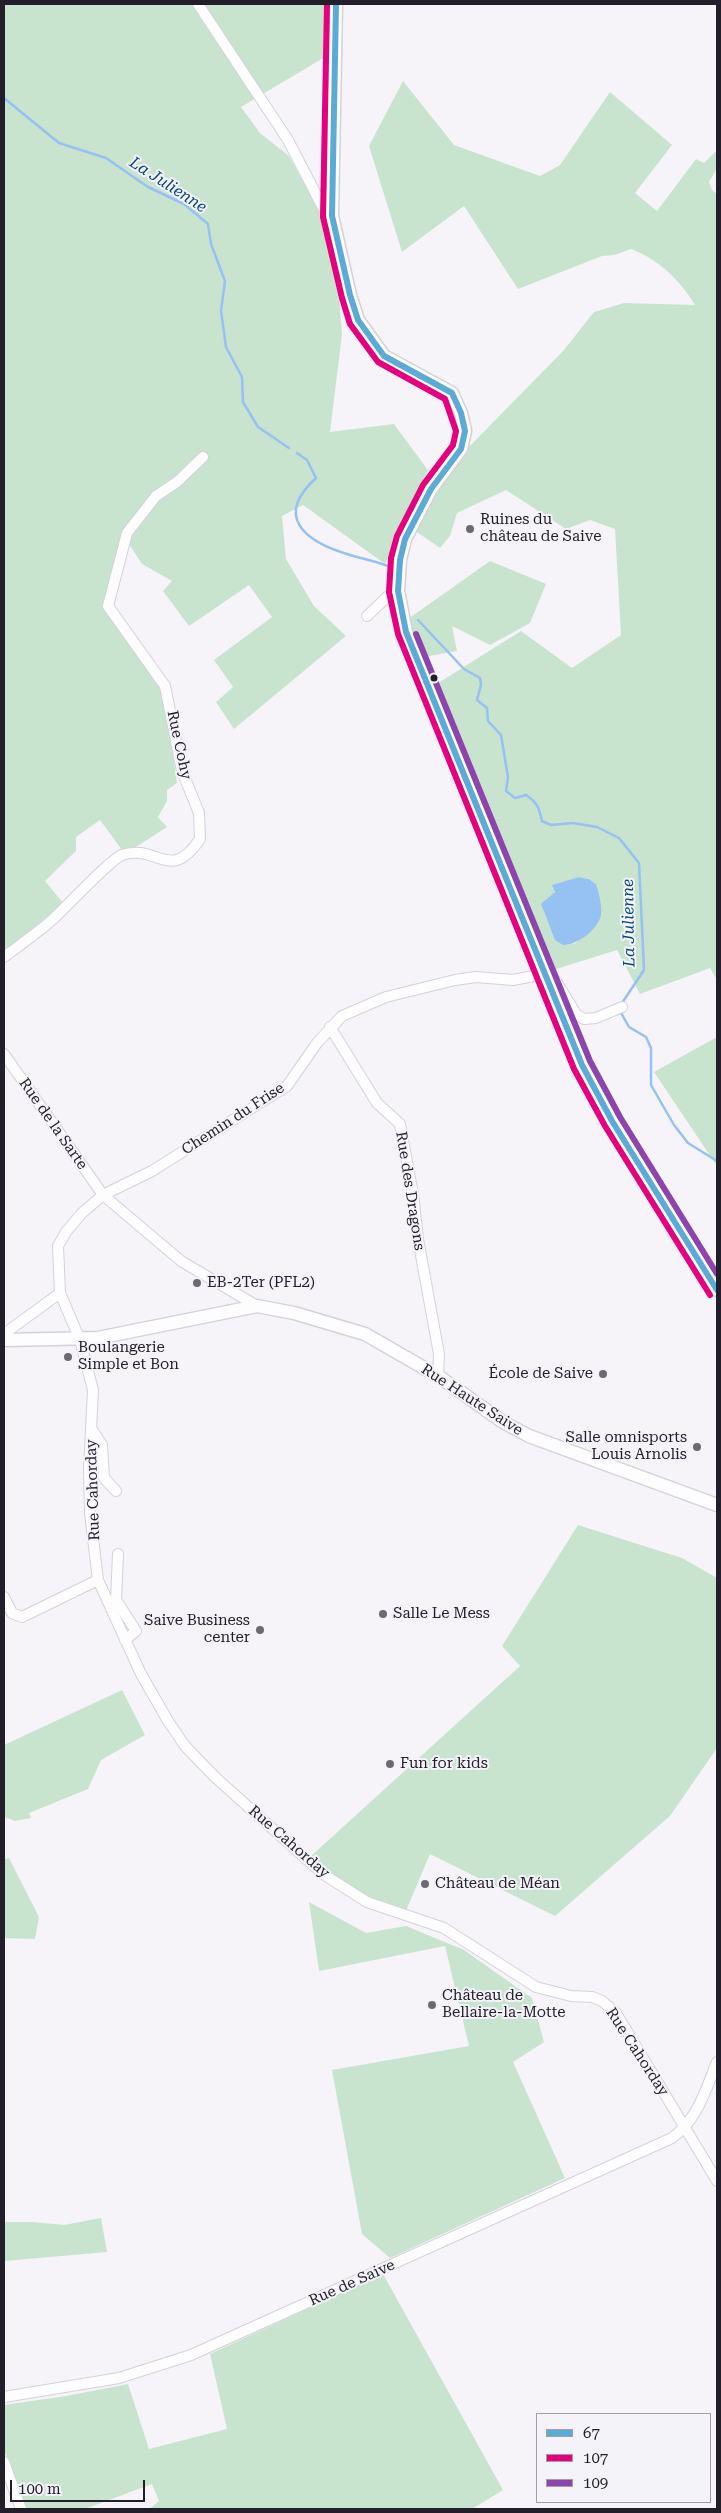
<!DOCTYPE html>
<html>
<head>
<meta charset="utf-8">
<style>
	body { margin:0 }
	#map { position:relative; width:721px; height:2513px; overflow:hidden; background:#f6f4f9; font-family:"Roboto Serif",serif }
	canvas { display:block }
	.frame { position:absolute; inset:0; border:5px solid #221e2a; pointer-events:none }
	.legend { position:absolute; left:536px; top:2413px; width:175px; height:90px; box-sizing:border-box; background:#f5f3fa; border:1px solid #a19ea7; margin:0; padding:6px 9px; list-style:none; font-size:15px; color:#221e2a }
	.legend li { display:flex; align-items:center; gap:10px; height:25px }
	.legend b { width:25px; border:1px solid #a19ea7 }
	.scale { position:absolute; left:10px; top:2480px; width:135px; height:22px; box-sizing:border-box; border:2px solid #221e2a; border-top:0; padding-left:6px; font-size:15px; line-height:18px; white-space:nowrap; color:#221e2a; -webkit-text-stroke:4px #f5f3fa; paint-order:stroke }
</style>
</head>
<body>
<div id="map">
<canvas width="721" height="2513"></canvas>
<div class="frame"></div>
<ul class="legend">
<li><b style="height:6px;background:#5caad6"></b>67</li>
<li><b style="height:6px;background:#e5007d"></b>107</li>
<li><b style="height:6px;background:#8e44ad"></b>109</li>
</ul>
<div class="scale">100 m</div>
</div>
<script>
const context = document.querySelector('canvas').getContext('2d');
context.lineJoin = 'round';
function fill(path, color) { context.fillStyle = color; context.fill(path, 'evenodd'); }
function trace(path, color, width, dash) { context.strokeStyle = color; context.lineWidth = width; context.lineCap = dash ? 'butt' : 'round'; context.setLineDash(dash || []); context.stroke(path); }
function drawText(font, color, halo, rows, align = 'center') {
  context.font = font + ' "Roboto Serif",serif'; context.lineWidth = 4; context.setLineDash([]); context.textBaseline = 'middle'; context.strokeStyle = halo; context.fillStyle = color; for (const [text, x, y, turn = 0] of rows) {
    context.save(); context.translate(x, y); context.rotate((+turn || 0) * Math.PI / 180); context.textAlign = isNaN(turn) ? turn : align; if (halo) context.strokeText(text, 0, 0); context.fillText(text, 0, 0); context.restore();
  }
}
fill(new Path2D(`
	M4 4H332L330 54 241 107 260 133 289 156 325 221 341 284 339 299 342 334 330 432 394 424 428 470 385 564 303 505 282 516 286 559 314 606 346 636 234 729 216 702 233 687 214 660 272 617 249 585 189 626 163 591 172 581 142 564 125 538 110 601 161 687 165 698 177 783 167 790V801L158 817 167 827 125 854 100 820 76 837V851L45 881 64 904 4 952Z
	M403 81 454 145 540 176 560 165 610 92 672 145 635 193 657 211 696 159 704 163 715 152 717 153V168L709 182 712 190 717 194V980L710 968 640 994 617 950 553 970 435 685 521 631 572 668 621 635 615 529 590 520 566 529 506 490 457 513 450 536 440 548 414 530 462 454 564 350 594 312 624 303 695 305C680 280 658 259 631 249L614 255 602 256 518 289 464 206 402 252 369 146ZM579 877 589 879 596 884 599 920 574 944 547 920 544 912 555 891 553 885Z
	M490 561 546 584 530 623 490 645 452 626 457 651 424 657 408 619Z
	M717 1037V1166L654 1072Z
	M578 1525 682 1558 717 1578V1748L670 1816 555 1916 430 1854 405 1913C371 1898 337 1881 311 1856L520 1666 502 1646Z
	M122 1690 145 1735 101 1760 88 1789 29 1813 31 1818 15 1821 4 1817V1745Z
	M9 1858 39 1917 35 1939 4 1938V1859Z
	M309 1902 366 1933 406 1926 464 1950 532 1998 544 2042 513 2062 565 2178 390 2258 362 2234 332 2070 469 2046 445 1946 319 1971Z
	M101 2218 107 2252 4 2261V2222H32L64 2225Z
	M383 2274 503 2490 472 2509H149L159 2501 152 2484 85 2509H25L4 2450V2405L66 2396 128 2384 149 2449 227 2429 210 2354Z`), '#c8e4cf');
fill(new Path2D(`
	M579 877 589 879 596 884C599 894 602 904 601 915 598 930 577 945 563 945L555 940 541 904 555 892 552 885Z`), '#95c1f3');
trace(new Path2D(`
	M4 98 59 143 106 158 148 187 184 204 208 224 211 244 225 281 221 311 226 347 242 377 243 402 258 427 289 448
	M297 453 307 460 316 478C274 516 304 541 347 554 361 559 379 561 392 568
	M418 620 464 669 480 678 481 685 477 700 487 708 488 721 501 735 508 777 506 791 515 798 526 795C538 803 539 808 542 821L551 825 573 823 597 827 619 838 639 863 644 970 622 1003
	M620 1011 629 1027 646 1037 651 1048V1085L674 1125 688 1143 717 1161`), '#95c1f3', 2.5);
const minor = new Path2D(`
	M198 4 288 140 322 206 332 216
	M367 616 388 596 398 591
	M4 957C20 945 37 933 52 920 65 908 111 859 122 855 157 843 170 884 200 839L199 813 182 771 165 686 108 606 127 533 156 496 177 482 203 457
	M622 1007 596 1018 584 1019 576 1014 556 981 544 974 513 980 476 977 455 980 386 997 342 1016 317 1043 287 1086 152 1171 103 1195 82 1213 66 1232 58 1246 60 1293 80 1340 93 1390 89 1469 90 1513 98 1580 141 1674 168 1721 185 1746 215 1777 323 1874 367 1902 444 1928 536 1987 571 1996 592 1997 602 2001 616 2013 717 2181
	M330 1027 377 1103 400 1124 413 1194 418 1239 439 1354 438 1376
	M4 1054 103 1195 181 1261 257 1306
	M4 1340 8 1331 60 1293
	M91 1428 102 1445 104 1478 116 1491
	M118 1554 116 1600 136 1631 125 1640
	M4 1597 12 1613 22 1617 98 1580
	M4 2397 119 2378 191 2355 672 2138C698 2119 705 2091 717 2062
	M4 2462 21 2509`);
const tertiary = new Path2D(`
	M336 4 332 216 350 295 358 320 384 356 452 393 461 413 465 431 461 449 431 489 405 539 400 560 398 591 406 632 582 1065 612 1121 717 1290
	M4 1340 98 1338 257 1306 294 1313 365 1334 438 1376 503 1422 529 1436 717 1505`);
trace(minor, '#d4d1db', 12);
trace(tertiary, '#d4d1db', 15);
trace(minor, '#fefdfe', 10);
trace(tertiary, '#fefdfe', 12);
trace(new Path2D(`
	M336 4 332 216 350 295 358 320 384 356 452 393 461 413 465 431 461 449 431 489 405 539 400 560 398 591 406 632 582 1065 612 1121 717 1290`), '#5caad6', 6);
trace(new Path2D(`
	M327 4 323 217 342 298 350 324 378 362 445 399 456 431 453 445 423 485 397 536 391 558 389 592 398 634 574 1069 605 1126 710 1295`), '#e5007d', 6);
trace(new Path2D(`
	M416 634 590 1061 620 1117 717 1274`), '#8e44ad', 6);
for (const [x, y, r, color] of [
	[470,529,5,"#6c6972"],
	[434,678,4.5,"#221e2a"],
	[197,1283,5,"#6c6972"],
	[68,1357,5,"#6c6972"],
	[603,1374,5,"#6c6972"],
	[697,1447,5,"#6c6972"],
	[383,1614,5,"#6c6972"],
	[260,1630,5,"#6c6972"],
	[390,1764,5,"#6c6972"],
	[425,1884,5,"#6c6972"],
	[432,2005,5,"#6c6972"]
]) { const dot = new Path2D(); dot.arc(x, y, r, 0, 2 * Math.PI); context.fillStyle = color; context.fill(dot); trace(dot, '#f5f3fa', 2); }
drawText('15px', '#221e2a', '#f5f3fa', [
	["Ruines du",480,520],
	["château de Saive",480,537],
	["EB-2Ter (PFL2)",207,1283],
	["Boulangerie",78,1348],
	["Simple et Bon",78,1365],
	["École de Saive",593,1374,"right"],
	["Salle omnisports",687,1438,"right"],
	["Louis Arnolis",687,1455,"right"],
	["Salle Le Mess",393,1614],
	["Saive Business",250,1621,"right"],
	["center",250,1638,"right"],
	["Fun for kids",400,1764],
	["Château de Méan",435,1884],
	["Château de",442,1996],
	["Bellaire-la-Motte",442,2013]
], 'left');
drawText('15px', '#221e2a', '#f5f3fa', [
	["Rue Cohy",179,745,78],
	["Chemin du Frise",233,1119,-33],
	["Rue de la Sarte",53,1124,55],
	["Rue des Dragons",410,1191,81],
	["Rue Haute Saive",472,1400,33],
	["Rue Cahorday",93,1490,-92],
	["Rue Cahorday",289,1842,41],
	["Rue Cahorday",637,2052,57],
	["Rue de Saive",352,2283,-24]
]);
drawText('italic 16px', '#004683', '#f5f3fa', [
	["La Julienne",168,185,33],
	["La Julienne",629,923,-91]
]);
</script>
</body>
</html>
